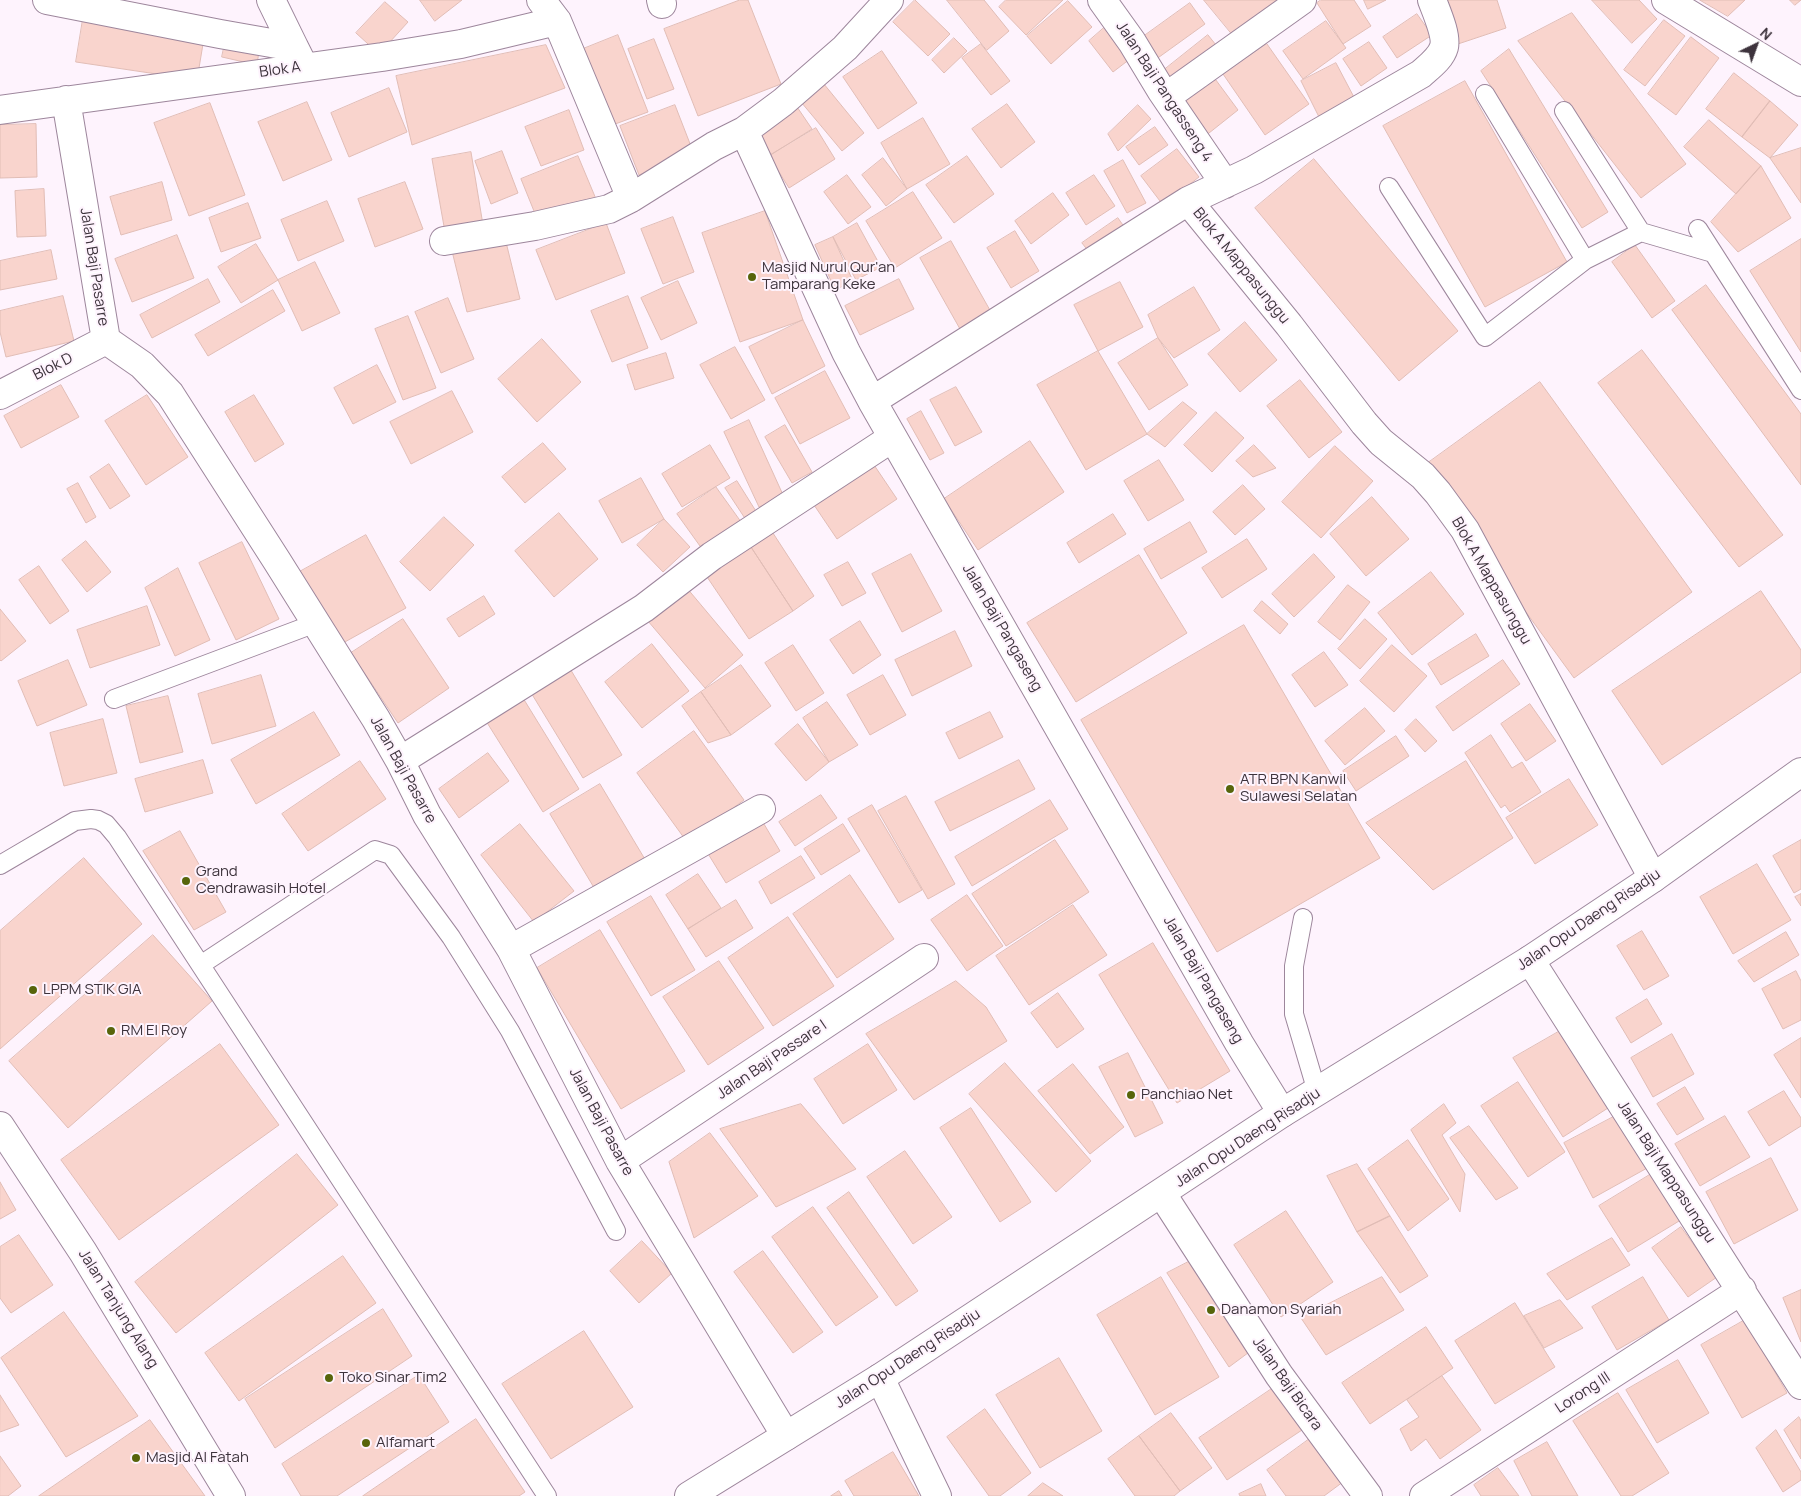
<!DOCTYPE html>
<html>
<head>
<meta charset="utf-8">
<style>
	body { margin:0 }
	#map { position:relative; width:1801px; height:1496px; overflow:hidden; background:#fef3fd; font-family:Manrope,sans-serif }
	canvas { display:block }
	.north { position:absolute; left:1731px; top:20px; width:50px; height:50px; -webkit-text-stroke:4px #fef3fd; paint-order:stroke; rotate:42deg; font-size:14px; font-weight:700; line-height:20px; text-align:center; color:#3d333c }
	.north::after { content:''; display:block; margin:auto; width:18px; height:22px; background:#3d333c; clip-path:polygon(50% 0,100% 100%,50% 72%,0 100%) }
</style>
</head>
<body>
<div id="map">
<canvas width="1801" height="1496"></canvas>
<div class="north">N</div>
</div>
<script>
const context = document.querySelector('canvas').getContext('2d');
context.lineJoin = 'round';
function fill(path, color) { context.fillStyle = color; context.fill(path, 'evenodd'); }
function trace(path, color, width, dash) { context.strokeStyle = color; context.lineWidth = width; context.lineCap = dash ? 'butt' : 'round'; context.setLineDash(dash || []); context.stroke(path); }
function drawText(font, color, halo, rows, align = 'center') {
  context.font = font + ' Manrope,sans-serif'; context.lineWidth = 4; context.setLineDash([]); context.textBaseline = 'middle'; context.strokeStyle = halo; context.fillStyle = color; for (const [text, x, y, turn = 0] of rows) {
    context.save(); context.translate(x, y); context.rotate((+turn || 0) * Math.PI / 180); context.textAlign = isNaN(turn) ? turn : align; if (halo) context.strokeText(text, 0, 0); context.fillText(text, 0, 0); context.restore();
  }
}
const building = new Path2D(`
	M420 0H462L435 21Z
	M740 0H748L781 84 698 116 664 29Z
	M915 0 950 34 928 56 893 22Z
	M947 0H984L1009 31 987 50Z
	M1006 0H1063L1026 35 999 7Z
	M1204 0H1280L1237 40Z
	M1321 0H1354L1371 26 1343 44 1317 3Z
	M1364 0H1386L1368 9Z
	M1443 0H1497L1506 28 1458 44Z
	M1592 0H1639L1657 19 1632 43Z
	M1700 0H1745L1728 16Z
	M1790 0H1801L1795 5Z
	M1068 1 1092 27 1051 64 1027 36Z
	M385 2 408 22 379 54 356 33Z
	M1190 3 1205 24 1155 60 1140 39Z
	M1572 13 1686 164 1641 198 1518 41Z
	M1417 14 1432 35 1397 58 1383 37Z
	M83 19 204 38 197 80 76 62Z
	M1664 20 1685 36 1645 86 1624 70Z
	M1326 21 1346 48 1303 79 1283 51Z
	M1105 27 1130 59 1113 72 1089 41Z
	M618 35 648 112 607 127 578 51Z
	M1208 35 1220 50 1175 85 1164 70Z
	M1691 37 1719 58 1676 115 1648 94Z
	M954 38 967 51 944 73 932 60Z
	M654 39 674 89 647 99 628 49Z
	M1369 42 1387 68 1361 86 1343 59Z
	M225 43 259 51 257 65 222 57Z
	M981 44 1010 81 991 95 962 58Z
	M1267 44 1309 104 1265 135 1223 74Z
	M546 45 565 88 412 145 396 76Z
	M1509 49 1608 212 1582 228 1481 71Z
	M882 51 917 103 878 129 843 77Z
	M1336 63 1356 101 1320 119 1301 81Z
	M1210 72 1238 110 1204 137 1175 99Z
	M1734 73 1770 101 1742 137 1706 109Z
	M819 78 864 133 842 151 796 96Z
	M1465 81 1567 262 1485 307 1383 126Z
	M389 88 407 132 349 157 331 113Z
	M793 101 812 129 769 156 751 128Z
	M1770 101 1798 125 1770 158 1742 137Z
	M307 102 332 160 283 181 258 122Z
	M210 103 245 195 189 216 154 123Z
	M1007 104 1035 142 1001 168 972 129Z
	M675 105 694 154 639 175 620 126Z
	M1138 105 1151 119 1118 151 1108 134Z
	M569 110 584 150 541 166 525 127Z
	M923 118 950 164 907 189 881 143Z
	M1709 120 1761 166 1736 194 1684 147Z
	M36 124 37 177 0 178V125Z
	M1155 127 1168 145 1139 165 1126 147Z
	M816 128 835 159 789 188 769 156Z
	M1801 148V203L1770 158Z
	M1177 149 1199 177 1163 205 1141 176Z
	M502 151 518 193 491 204 475 161Z
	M471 152 483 225 445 232 432 159Z
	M578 156 596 199 538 221 521 179Z
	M967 156 994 194 954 223 926 185Z
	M883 158 907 189 886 206 862 175Z
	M1314 159 1458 331 1399 381 1255 208Z
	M1123 160 1146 203 1127 213 1104 171Z
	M1761 166 1791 218 1738 252 1711 222Z
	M847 175 871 207 848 224 824 192Z
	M1094 175 1115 206 1086 225 1066 193Z
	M162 182 172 220 121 235 110 197Z
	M405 182 423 229 375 247 358 199Z
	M44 189 46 236 17 237 15 191Z
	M913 192 942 238 895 268 866 221Z
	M1053 193 1069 215 1031 244 1015 221Z
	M327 201 344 241 298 261 281 220Z
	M248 203 261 238 221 252 209 218Z
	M765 211 803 320 740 342 702 233Z
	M673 217 694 272 663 284 641 229Z
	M1118 218 1127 231 1092 256 1082 243Z
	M606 223 625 273 556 300 536 250Z
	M857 223 881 267 856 280 833 237Z
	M1015 231 1039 271 1011 288 987 248Z
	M177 235 194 278 132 302 115 259Z
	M833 237 853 281 835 290 815 245Z
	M505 238 520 299 467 312 452 251Z
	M1801 239V352L1750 271Z
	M951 241 991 312 960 329 920 258Z
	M256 244 278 280 241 303 218 267Z
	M1635 245 1675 301 1652 318 1612 262Z
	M51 250 57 279 0 290V261Z
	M315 262 340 313 302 331 278 280Z
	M208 279 220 302 152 338 140 315Z
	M899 279 914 309 860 335 845 306Z
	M678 281 697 323 661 340 641 298Z
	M1120 282 1143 327 1098 351 1074 305Z
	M1706 285 1801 414V485L1672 310Z
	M1194 287 1220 330 1174 358 1158 338 1148 315Z
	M273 290 285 311 208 356 195 335Z
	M63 296 74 341 6 357 0 332V311Z
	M628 296 648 348 612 362 591 311Z
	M448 298 474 359 441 373 415 312Z
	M408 316 436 388 403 400 375 329Z
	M803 320 825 366 772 394 749 347Z
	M1245 322 1277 360 1240 392 1208 354Z
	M1158 338 1188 385 1149 410 1118 363Z
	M542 339 581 382 537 422 498 379Z
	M735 347 765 400 731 419 700 365Z
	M1642 350 1783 535 1739 567 1598 383Z
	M1098 351 1147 434 1086 470 1037 385Z
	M666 353 674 378 635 390 627 365Z
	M377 365 396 402 353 424 334 388Z
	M825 371 850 418 800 444 775 398Z
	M1300 380 1342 432 1309 458 1267 406Z
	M1540 382 1692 592 1574 678 1421 468Z
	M61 385 79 417 21 448 4 416Z
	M956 387 982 432 955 446 930 400Z
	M452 391 473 432 411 464 390 422Z
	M147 395 188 457 146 485 105 421Z
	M254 395 284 444 255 462 225 412Z
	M1183 402 1197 413 1165 447 1147 434Z
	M921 411 944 453 930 460 907 419Z
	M1216 412 1244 438 1212 472 1184 445Z
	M749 420 784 497 759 507 724 432Z
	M785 425 812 472 792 483 765 437Z
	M1030 441 1064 492 978 550 944 499Z
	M543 443 566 469 525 503 502 477Z
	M710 445 730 478 682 507 662 474Z
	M1254 445 1276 468 1253 477 1236 461Z
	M1335 446 1373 481 1321 538 1282 502Z
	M870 459 897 499 837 539 810 499Z
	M1159 460 1184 500 1148 521 1124 481Z
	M109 464 130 496 110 509 90 477Z
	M641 478 664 519 622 543 599 501Z
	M737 481 759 516 748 523 725 488Z
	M78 483 96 517 86 523 67 489Z
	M1243 485 1265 509 1235 535 1213 512Z
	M716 487 744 526 705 553 677 514Z
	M1372 497 1409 539 1366 576 1330 534Z
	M559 513 598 559 554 597 515 551Z
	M1113 514 1126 534 1079 563 1067 543Z
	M444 517 474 545 430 591 400 562Z
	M664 519 690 547 663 572 637 545Z
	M1190 522 1207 552 1161 579 1144 549Z
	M769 527 814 596 793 611 747 541Z
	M366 535 406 608 334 648 294 575Z
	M1247 539 1267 569 1222 598 1202 568Z
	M86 541 111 572 87 592 62 560Z
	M747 541 793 611 749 639 703 571Z
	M242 542 279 619 236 640 199 563Z
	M911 554 942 611 902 632 872 574Z
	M1314 554 1335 577 1294 617 1272 594Z
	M1139 555 1187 633 1076 702 1027 623Z
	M848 562 866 593 842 606 824 575Z
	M39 566 69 611 50 624 19 580Z
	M178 568 210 640 175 656 145 588Z
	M1431 572 1464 614 1412 655 1378 613Z
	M681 581 743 655 705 688 642 614Z
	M1348 585 1370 602 1340 640 1318 622Z
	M1761 591 1801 650V672L1662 765 1612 691Z
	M484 596 495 614 459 637 447 619Z
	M1262 601 1288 624 1280 634 1254 611Z
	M147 606 160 645 90 668 77 630Z
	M0 609 26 641 1 661 0 660Z
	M403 619 449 688 398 723 351 653Z
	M1365 619 1387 639 1360 669 1338 649Z
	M860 621 881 655 853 674 830 640Z
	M1244 625 1380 858 1217 952 1081 720Z
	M955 631 972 666 912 696 895 660Z
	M1476 634 1489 656 1441 685 1428 664Z
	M652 644 689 691 642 728 605 682Z
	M793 645 824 693 796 711 765 663Z
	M1392 645 1427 676 1394 712 1360 681Z
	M1324 652 1348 685 1315 707 1292 675Z
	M68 660 87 705 37 726 18 681Z
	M1503 660 1520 684 1453 731 1436 707Z
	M741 665 771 706 731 735 701 692Z
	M569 667 622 755 583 778 530 691Z
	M261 675 276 726 212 744 198 694Z
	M883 675 906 715 870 735 847 695Z
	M701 692 731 735 708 743 682 706Z
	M168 696 183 752 140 763 126 706Z
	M523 698 579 789 543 812 486 721Z
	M827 702 858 745 829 762 803 718Z
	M1530 704 1556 741 1526 761 1501 724Z
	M1365 708 1385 731 1345 765 1325 741Z
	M314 712 340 755 256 804 231 760Z
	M990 712 1003 737 959 759 946 733Z
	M103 719 117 773 64 786 50 733Z
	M1416 719 1437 741 1425 752 1405 730Z
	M798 724 829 762 806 781 775 744Z
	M694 731 744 800 687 842 637 773Z
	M1491 735 1512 768 1522 762 1541 792 1510 812 1505 805 1501 808 1465 753Z
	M1396 736 1409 756 1356 791 1343 771Z
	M488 753 509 781 459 818 439 789Z
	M203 760 213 793 145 812 135 779Z
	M1019 760 1035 789 950 831 935 802Z
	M360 761 386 799 308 851 282 814Z
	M1466 761 1513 838 1433 890 1366 823Z
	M1569 779 1598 825 1535 864 1506 818Z
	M600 784 646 861 596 891 550 814Z
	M821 795 837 818 795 846 779 822Z
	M906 796 955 884 928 899 878 811Z
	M1050 800 1068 829 972 886 955 857Z
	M872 805 922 890 899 903 848 819Z
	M761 819 780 851 726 883 707 852Z
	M520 824 574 891 534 922 481 855Z
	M843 824 860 851 821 875 804 849Z
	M180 831 226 912 194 930 143 851Z
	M1055 840 1089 892 1006 946 972 894Z
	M1801 840V889L1794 893 1773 856Z
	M801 856 815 878 771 904 759 882Z
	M84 858 142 924 0 1049V931Z
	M1757 864 1791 920 1733 954 1700 897Z
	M698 874 721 908 688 929 666 895Z
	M850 875 894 939 837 978 793 914Z
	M1801 894V906L1795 897Z
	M967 895 1003 946 967 971 931 920Z
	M651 896 695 970 651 996 607 922Z
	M736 900 753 928 706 957 688 929Z
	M1073 905 1107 955 1029 1005 996 956Z
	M788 917 834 986 773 1026 728 958Z
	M600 930 685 1071 621 1109 537 968Z
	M1642 931 1669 976 1644 990 1617 946Z
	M1786 932 1799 955 1754 982 1738 961Z
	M153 935 212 1001 68 1128 9 1061Z
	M1153 943 1230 1071 1177 1103 1099 975Z
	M719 961 764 1028 708 1065 663 997Z
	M1796 971 1801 981V1020L1783 1029 1762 989Z
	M956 981 986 1007 1007 1041 914 1100 866 1034Z
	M1058 993 1084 1029 1057 1048 1031 1013Z
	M1647 999 1662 1024 1631 1043 1616 1018Z
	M1560 1031 1608 1108 1563 1137 1513 1058Z
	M1672 1034 1694 1074 1653 1097 1631 1058Z
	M1801 1038V1098L1774 1055Z
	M220 1044 279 1125 119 1240 61 1160Z
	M868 1044 897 1090 843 1124 814 1079Z
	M1128 1053 1163 1123 1135 1137 1099 1067Z
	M1005 1063 1091 1161 1056 1192 969 1094Z
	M1073 1064 1124 1127 1090 1154 1038 1091Z
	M1518 1082 1565 1152 1528 1177 1481 1106Z
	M1685 1087 1704 1119 1677 1135 1657 1104Z
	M1784 1091 1801 1118V1126L1769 1146 1748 1112Z
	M801 1104 856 1169 776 1207 720 1129Z
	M1444 1104 1456 1123 1442 1135 1465 1174 1460 1212 1411 1130Z
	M971 1108 1031 1202 1000 1222 940 1128Z
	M1619 1114 1649 1167 1593 1198 1564 1143Z
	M1725 1116 1750 1157 1700 1186 1675 1144Z
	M1469 1126 1518 1188 1496 1200 1450 1138Z
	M710 1133 758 1196 694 1238 669 1162Z
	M1408 1140 1449 1199 1408 1231 1368 1169Z
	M905 1151 952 1217 913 1244 867 1177Z
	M297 1154 338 1205 176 1333 135 1282Z
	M1771 1158 1798 1210 1734 1244 1706 1192Z
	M1357 1164 1390 1216 1357 1232 1327 1176Z
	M1661 1168 1689 1215 1628 1252 1599 1206Z
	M0 1182 16 1210 0 1219Z
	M849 1192 918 1291 896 1306 827 1208Z
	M813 1207 878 1297 836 1326 772 1237Z
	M1286 1211 1333 1282 1281 1317 1234 1245Z
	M1390 1216 1428 1276 1400 1293 1357 1232Z
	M1681 1227 1717 1277 1688 1297 1652 1248Z
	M19 1235 53 1285 11 1313 0 1298V1247Z
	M1612 1238 1630 1265 1567 1300 1547 1274Z
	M642 1241 672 1273 639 1303 610 1271Z
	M763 1251 823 1332 793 1353 734 1272Z
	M343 1256 376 1303 239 1401 205 1353Z
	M1196 1258 1256 1347 1229 1367 1167 1273Z
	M1161 1277 1219 1377 1155 1415 1097 1315Z
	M1382 1277 1404 1310 1326 1355 1301 1318Z
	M1643 1277 1669 1320 1617 1350 1592 1307Z
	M1801 1290V1342L1783 1298Z
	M1560 1300 1583 1328 1544 1348 1524 1316Z
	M1515 1303 1555 1367 1495 1404 1455 1341Z
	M383 1309 412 1356 275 1448 245 1399Z
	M64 1312 138 1416 66 1457 1 1358Z
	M1745 1320 1787 1393 1742 1418 1701 1345Z
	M1426 1327 1453 1368 1370 1424 1342 1383Z
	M584 1331 633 1407 551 1459 502 1384Z
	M1059 1358 1102 1431 1040 1468 996 1395Z
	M1678 1360 1709 1413 1657 1443 1626 1390Z
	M419 1375 449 1422 337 1496H301L282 1464Z
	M1442 1376 1481 1430 1440 1459 1426 1439 1411 1451 1400 1429 1419 1417 1407 1400Z
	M1282 1382 1311 1424 1227 1480 1199 1438Z
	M1618 1393 1669 1473 1632 1496H1621L1573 1421Z
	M0 1395 19 1425 0 1432Z
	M985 1409 1031 1473 1000 1496H989L947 1437Z
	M1171 1413 1212 1468 1180 1491 1139 1436Z
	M1799 1417 1801 1421V1459L1784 1430Z
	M476 1419 525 1492 519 1496H363Z
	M150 1420 205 1496H39Z
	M1776 1430 1801 1472V1480L1783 1492 1756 1448Z
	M1319 1432 1351 1476 1324 1496H1286L1267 1470Z
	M1139 1436 1180 1491 1174 1496H1135L1108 1459Z
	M1547 1442 1578 1496H1532L1514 1461Z
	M893 1452 919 1496H854L845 1481Z
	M0 1456 21 1486 8 1496H0Z
	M1498 1468 1519 1496H1481L1474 1485Z
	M1043 1483 1063 1496H1028Z
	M1261 1484 1266 1496H1240L1239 1494Z
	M839 1491 842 1496H831Z`);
fill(building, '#f9d4cd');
trace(building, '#e1bdb6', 1);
const service = new Path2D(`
	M1564 111 1641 232 1585 260
	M1389 187 1485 337 1585 260 1485 94
	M1698 229 1801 390
	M1641 232 1713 253
	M114 699 316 623
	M0 865 75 821 91 819 98 820 106 824 117 837 547 1496
	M1303 918 1294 966V1014L1317 1092
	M202 964 375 850 391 855 451 937 510 1031 616 1231`);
const minor = new Path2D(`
	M47 0 220 34 294 47 304 67
	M271 0 294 47
	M541 0 557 21 631 198
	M661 0 662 4
	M1102 0 1132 42 1161 90 1225 184
	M1666 0 1801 82
	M1166 97 1302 0
	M66 100 106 340 142 365 170 394 277 561 376 719 400 761 427 815 511 949 620 1161 786 1436
	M0 110 382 57 461 44 557 21
	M744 131 846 352 872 401 1239 1043 1282 1113
	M1188 201 1289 325 1364 423 1381 442 1423 476 1438 493 1465 530 1653 878
	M444 241 535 226 609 209 631 198 714 146 744 131 783 102 845 48 889 0
	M0 395 106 340
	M872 401 1188 201 1254 170 1421 74C1430 66 1441 58 1444 47 1447 35 1436 11 1432 0
	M400 761 644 608 712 556 892 438
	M511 949 761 809
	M1530 960 1801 1385
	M620 1161 924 958
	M1162 1194 1279 1375 1368 1496
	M880 1378 937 1496
	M1424 1496 1742 1290`);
const tertiary = new Path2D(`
	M0 1126 83 1252 231 1496`);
const secondary = new Path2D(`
	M689 1496 880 1378 1282 1113 1530 960 1653 878 1801 772`);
trace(service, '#9d869c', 20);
trace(minor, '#9d869c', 30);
trace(tertiary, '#9d869c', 30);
trace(secondary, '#9d869c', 30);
trace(service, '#fff', 18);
trace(minor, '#fff', 28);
trace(tertiary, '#fff', 28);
trace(secondary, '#fff', 28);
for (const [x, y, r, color] of [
	[752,277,5,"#57650b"],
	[1230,789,5,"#57650b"],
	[186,881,5,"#57650b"],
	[33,990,5,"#57650b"],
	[111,1031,5,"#57650b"],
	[1131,1095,5,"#57650b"],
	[1211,1310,5,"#57650b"],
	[329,1378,5,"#57650b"],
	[366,1443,5,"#57650b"],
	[136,1458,5,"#57650b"]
]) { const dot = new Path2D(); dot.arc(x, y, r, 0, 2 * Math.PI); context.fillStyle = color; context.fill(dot); trace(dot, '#fef3fd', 2); }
drawText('15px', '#3d333c', '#fef3fd', [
	["Blok A",280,70,-8],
	["Jalan Baji Pangasseng 4",1164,92,57],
	["Blok A Mappasunggu",1241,266,51],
	["Jalan Baji Pasarre",94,267,81],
	["Blok D",53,367,-27],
	["Blok A Mappasunggu",1491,581,60],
	["Jalan Baji Pangaseng",1002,628,60],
	["Jalan Baji Pasarre",403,770,61],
	["Jalan Opu Daeng Risadju",1589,920,-34],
	["Jalan Baji Pangaseng",1203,980,60],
	["Jalan Baji Passare I",772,1060,-34],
	["Jalan Baji Pasarre",601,1122,62],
	["Jalan Opu Daeng Risadju",1248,1138,-33],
	["Jalan Baji Mappasunggu",1666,1172,57],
	["Jalan Tanjung Alang",118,1309,58],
	["Jalan Opu Daeng Risadju",908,1359,-33],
	["Jalan Baji Bicara",1287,1384,55],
	["Lorong III",1583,1393,-33]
]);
drawText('15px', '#3d333c', '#fef3fd', [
	["Masjid Nurul Qur'an",762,268],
	["Tamparang Keke",762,285],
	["ATR BPN Kanwil",1240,780],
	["Sulawesi Selatan",1240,797],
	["Grand",196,872],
	["Cendrawasih Hotel",196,889],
	["LPPM STIK GIA",43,990],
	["RM El Roy",121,1031],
	["Panchiao Net",1141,1095],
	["Danamon Syariah",1221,1310],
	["Toko Sinar Tim2",339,1378],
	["Alfamart",376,1443],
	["Masjid Al Fatah",146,1458]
], 'left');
</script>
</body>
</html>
